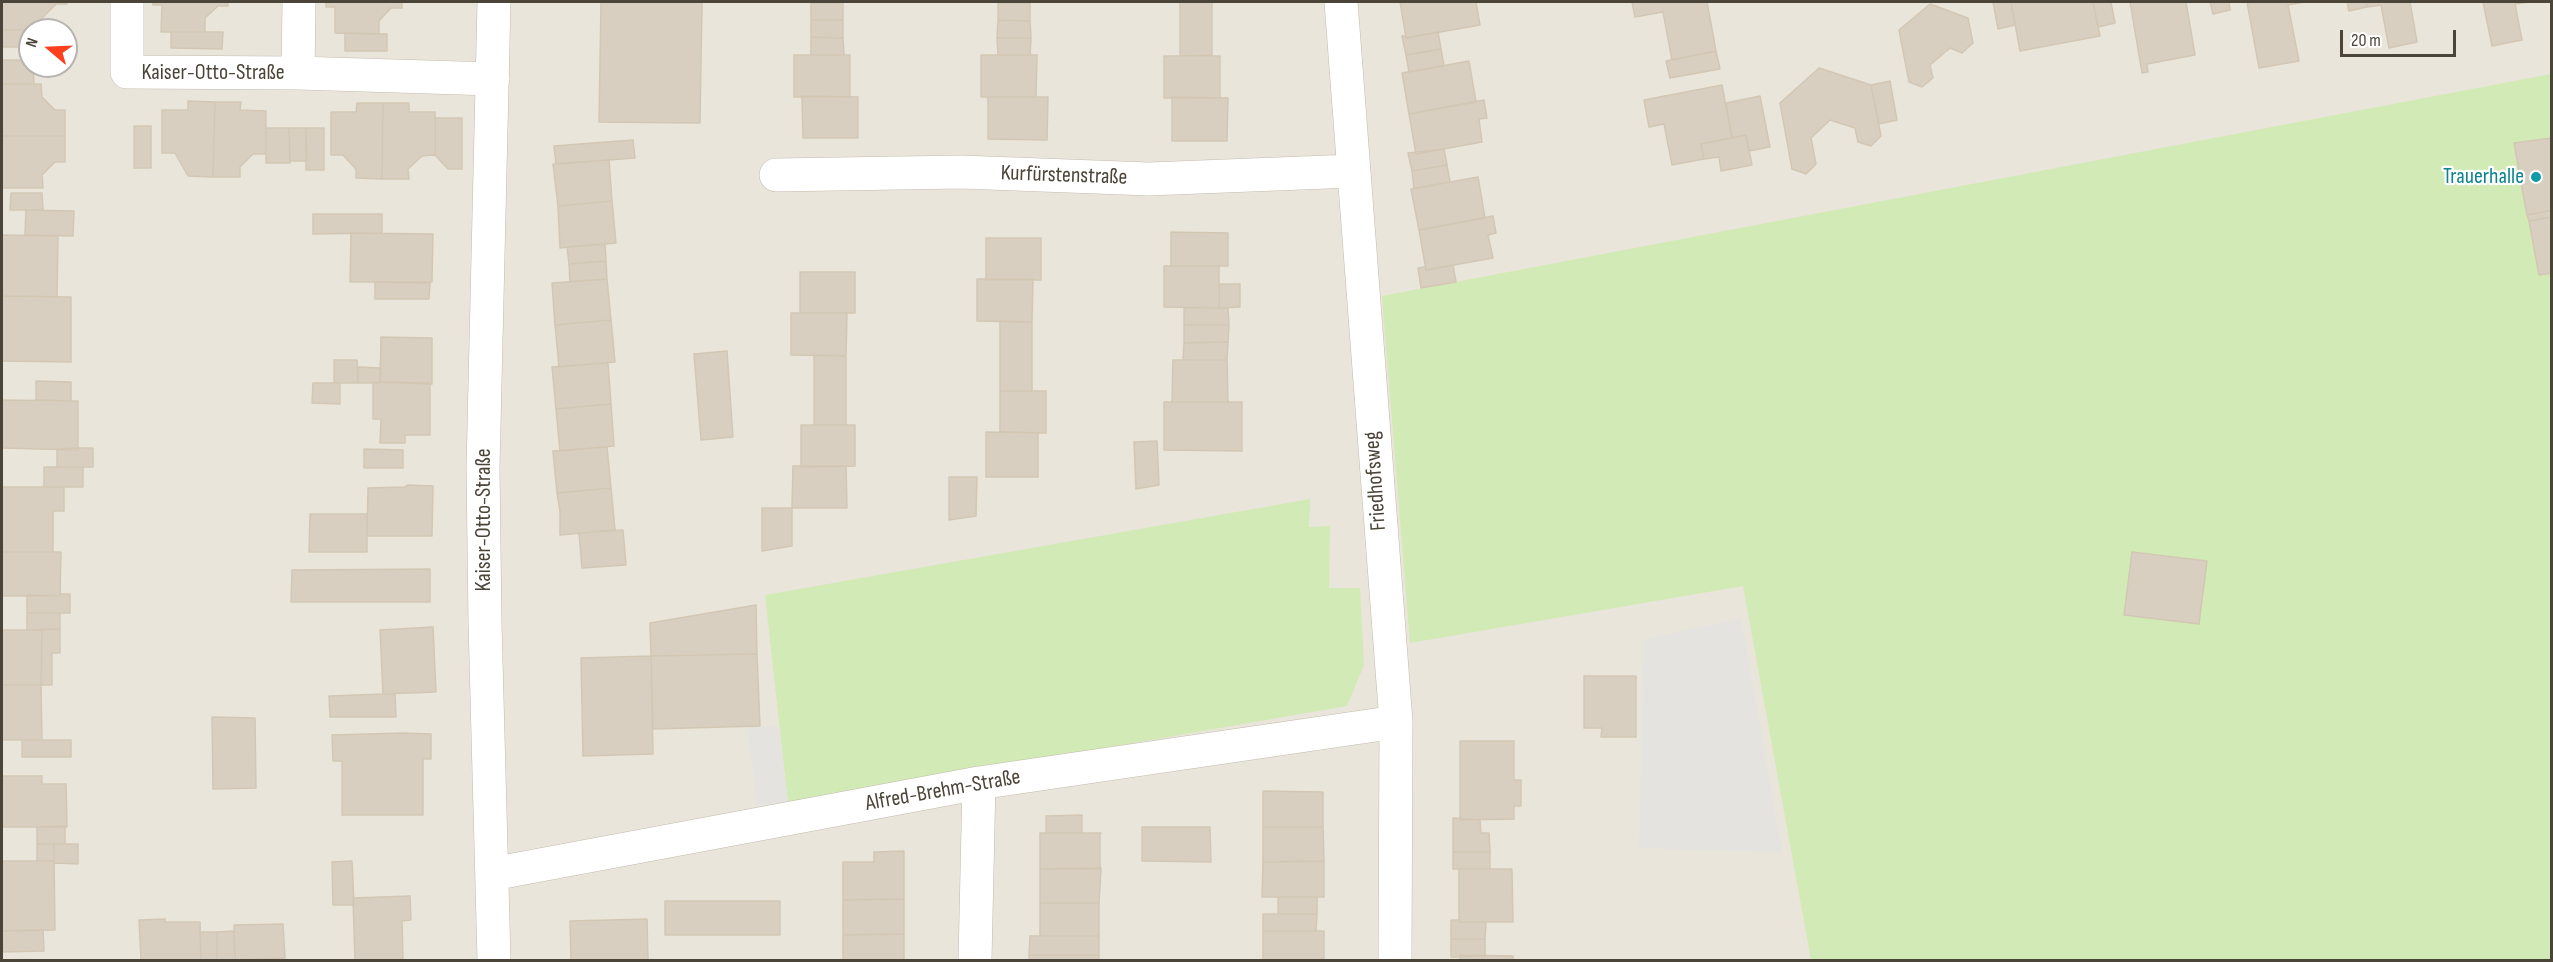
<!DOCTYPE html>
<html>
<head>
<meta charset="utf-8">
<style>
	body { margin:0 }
	#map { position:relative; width:2553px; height:962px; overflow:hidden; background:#f6f3ec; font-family:"Sofia Sans Condensed",sans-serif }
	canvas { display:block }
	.frame { position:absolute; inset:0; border:3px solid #4b4439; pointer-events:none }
	.north { position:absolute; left:18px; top:18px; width:60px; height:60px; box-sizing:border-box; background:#fff; border:2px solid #b7b4b0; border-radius:50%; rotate:289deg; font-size:16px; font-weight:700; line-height:24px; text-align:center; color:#4b4439 }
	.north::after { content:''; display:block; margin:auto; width:21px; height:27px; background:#fc3f1d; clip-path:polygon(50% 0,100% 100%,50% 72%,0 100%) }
	.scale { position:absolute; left:2340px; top:30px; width:116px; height:27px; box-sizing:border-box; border:3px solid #4b4439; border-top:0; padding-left:8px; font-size:18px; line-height:21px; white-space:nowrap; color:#4b4439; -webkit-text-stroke:4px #fff; paint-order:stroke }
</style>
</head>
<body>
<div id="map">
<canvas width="2553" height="962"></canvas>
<div class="frame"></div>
<div class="north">N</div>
<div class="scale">20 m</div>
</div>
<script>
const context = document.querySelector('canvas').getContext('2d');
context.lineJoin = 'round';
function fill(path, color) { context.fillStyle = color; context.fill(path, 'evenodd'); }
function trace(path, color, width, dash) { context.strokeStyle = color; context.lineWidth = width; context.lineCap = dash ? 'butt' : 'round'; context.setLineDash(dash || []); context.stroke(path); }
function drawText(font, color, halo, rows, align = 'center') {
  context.font = font + ' "Sofia Sans Condensed",sans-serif'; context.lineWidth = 4.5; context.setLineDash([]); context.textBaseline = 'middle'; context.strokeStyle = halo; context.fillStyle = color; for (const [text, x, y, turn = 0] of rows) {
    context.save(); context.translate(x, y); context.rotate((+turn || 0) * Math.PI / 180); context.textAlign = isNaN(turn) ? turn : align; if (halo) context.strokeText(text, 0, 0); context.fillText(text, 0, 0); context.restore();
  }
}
fill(new Path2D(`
	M2 2H2551V960H2ZM30 30H66V66H30Z`), '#eae5da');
fill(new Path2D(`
	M2551 74V960H1811L1743 586 1410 643 1382 296Z
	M1310 499 1309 527 1330 526 1329 588H1360L1364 665 1347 706 788 803 765 595Z`), '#d2eab5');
fill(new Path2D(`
	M1741 619 1782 852 1639 848 1644 639Z
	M747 727H779L788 803 757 805Z`), '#e5e3e0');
const building = new Path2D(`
	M2 2H67V4H56L43 17V30H2Z
	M153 2H228V6H218L205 18V32H161L162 5H153Z
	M326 2H402V8H391L379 21V34L335 33V7H326Z
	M601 2H702L700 123 599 122Z
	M1180 2H1212V55L1180 56Z
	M1400 2H1476L1480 25 1406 38Z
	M1632 2H1707L1716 51 1672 60 1663 12 1635 17Z
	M1993 2H2011L2015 25 1998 29Z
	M2011 2H2093L2100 36 2020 51Z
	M2093 2H2111L2115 23 2098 27Z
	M2130 2H2186L2195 55 2147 64 2148 72 2142 73Z
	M2210 2H2229L2230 10 2213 14Z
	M2247 2H2305L2288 5 2299 61 2259 68Z
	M2347 2H2366L2367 7 2349 11Z
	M2366 2H2410L2417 42 2389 48 2381 5 2367 7Z
	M2483 2H2530L2515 4 2522 40 2492 46Z
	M811 3H843V20H811Z
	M998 3H1030V21L998 20Z
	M1930 4 1968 18 1973 43 1962 53 1950 48 1930 65 1933 78 1922 87 1909 82 1899 30Z
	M811 20H843V38L811 37Z
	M998 20 1030 21 1031 38H997Z
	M2 30H30V47H2Z
	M171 32H223L222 49 171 48Z
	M1438 32 1441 49 1406 55 1402 36H1406V38Z
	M345 33 387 34V51H345Z
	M811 37 843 38 844 55H811Z
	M997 38H1031L1030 55H998Z
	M1441 49 1444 66 1409 72 1406 55Z
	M1716 51 1720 69 1670 78 1666 61Z
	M794 55H850V97H794Z
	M981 55H1037L1036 97H981Z
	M1164 56H1220V98H1164Z
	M2 60H30V66H33L34 84H2Z
	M1469 61 1476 102 1409 114 1402 73Z
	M1819 68 1871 85 1881 136 1871 146 1858 142 1855 128 1830 120 1811 138 1816 164 1806 174 1792 169 1780 103Z
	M1890 81 1897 120 1879 124 1871 85Z
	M2 84H41L42 97 55 110H65V136H2Z
	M1722 85 1732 138 1701 144 1704 159 1672 165 1664 124 1649 127 1644 100Z
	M802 96 858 97V138H803Z
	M1760 96 1770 147 1749 151 1746 135 1732 138 1726 103Z
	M988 97H1048L1047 140 988 139Z
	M1172 97 1228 98 1227 141H1172Z
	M1484 100 1487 118 1479 119 1482 142 1416 154 1409 114Z
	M188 101 215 102 213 177 188 176 175 153H162V110H188Z
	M215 102H241L240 110 266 111V154H253L240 167V177H213Z
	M357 103H383L382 179 356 178V169L343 155H331V112H356Z
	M383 103H409V112H435V155L422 156 408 169 409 179H382Z
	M435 118H462V169H448L435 155Z
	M134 126H151V168H134Z
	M266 128H289L290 163H266Z
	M289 128H306L307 161H290Z
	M306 128H324V170H306Z
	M1746 135 1752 165 1721 171 1719 157 1704 159 1701 144Z
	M2 136H65V162H55L42 175 43 188H2Z
	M2552 138V210L2527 215 2514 143Z
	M633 140 635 158 556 164 554 146Z
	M1444 149 1447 165 1412 171 1408 153Z
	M609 160 612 201 558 206 553 164Z
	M1447 165 1450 182 1414 189 1412 171Z
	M1478 177 1485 218 1419 230 1411 189Z
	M11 193H42L43 210H10Z
	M612 201 616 243 560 248 558 206Z
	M26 210 74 211 73 236 25 235Z
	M2552 210V217L2529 221 2527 215Z
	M313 214H382V233L313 234Z
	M1493 216 1496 233 1488 235 1493 258 1426 270 1419 230Z
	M2552 217V273L2539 275 2529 221Z
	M1171 232 1228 233V266H1171Z
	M351 233 433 234 432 282H350Z
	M2 235 58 236 57 297 2 296Z
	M986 238H1041V280H986Z
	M605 244 606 261 569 264 567 247Z
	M606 261 607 279 570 282 569 264Z
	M1453 265 1456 282 1421 288 1418 268 1425 267 1426 270Z
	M1164 266H1219V308L1164 307Z
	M800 272H855V313H800Z
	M607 279 611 320 555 325 552 283Z
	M977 279H1033L1032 322 977 321Z
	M375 282 430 283 429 299H375Z
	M1219 284H1240V307L1219 308Z
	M2 296 71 297V362L2 361Z
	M1184 308H1228L1229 325H1184Z
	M791 313H847L846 356 791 355Z
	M611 320 615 362 559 367 555 325Z
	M1000 321 1032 322V391H1000Z
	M1184 325H1229L1228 342 1184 343Z
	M381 337 432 338V384L380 382Z
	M1228 342 1227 360H1183L1184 343Z
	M727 351 733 437 701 440 694 354Z
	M814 355 846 356V425H814Z
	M334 360H357L358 383H334Z
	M1173 360H1227L1228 402H1172Z
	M608 363 611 404 556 409 552 367Z
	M358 367 381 368 380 383H358Z
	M36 381 71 382V401L36 400Z
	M380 382 430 383V435H405V443H380L381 419H373V383Z
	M313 383H340V404L312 403Z
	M1000 391H1046V433L1000 432Z
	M2 400 78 401V450L2 448Z
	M1164 402H1242V451L1164 450Z
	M611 404 614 446 560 451 556 409Z
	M801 425H855V466L801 467Z
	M986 432 1038 433V477H986Z
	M1157 441 1159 485 1136 489 1134 442Z
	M607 447 611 488 557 493 553 451Z
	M78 448H93V467H57V449Z
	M364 449 403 450V468H364Z
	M793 466H846L847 508H792Z
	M44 467H83V487H44Z
	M949 477H977L976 516 949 520Z
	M407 485 433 486 432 536H367L368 488 405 487Z
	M2 487H64V511H53V552H2Z
	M611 488 615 530 560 535V511L557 493Z
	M762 508H792V546L762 551Z
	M310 514H367V552H309Z
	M623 530 626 565 582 568 579 533Z
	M2 552H61L60 596H2Z
	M2132 552 2207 561 2199 624 2124 615Z
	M430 569V602H291L292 570Z
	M60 594H70V613H27V595L60 596Z
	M756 605 757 654 651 656 650 623Z
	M27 613H60V629L27 630Z
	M433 627 436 692 383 694 380 630Z
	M60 629V653H52V685H41L42 630Z
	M2 630H42L41 685H2Z
	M757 654 760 726 653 729 651 656Z
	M651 656 653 754 583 756 581 658Z
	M1584 676H1636V737H1601L1602 728H1584Z
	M2 685H41L42 740H2Z
	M383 694H395L396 717H330L329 696Z
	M212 717 255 718 256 788 213 789Z
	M403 733 431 734V759H423V815H342V761H333L332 735Z
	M22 740H71V757H22Z
	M1460 741H1514V780H1521V806H1514V819L1460 820Z
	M2 776H42V784H66L67 827H2Z
	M1263 791 1323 792V827H1263Z
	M1082 815V833H1046V816Z
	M1453 818 1480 820 1481 833H1489L1490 852H1453Z
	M65 826V844H37V827Z
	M1142 827H1210L1211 862 1142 861Z
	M1263 827H1323L1324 861 1263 862Z
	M1040 833H1101L1100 834V869H1040Z
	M37 844H54V861H37Z
	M54 844H78V864L54 863Z
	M904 851V899L843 900V862H874V852Z
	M1453 852H1490V869H1453Z
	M2 861H54L55 930 2 931Z
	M352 861 354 905H333L332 862Z
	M1324 861V897H1262L1263 862Z
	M1101 868 1099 903H1040V869Z
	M1459 869H1512L1513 922H1459Z
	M410 896 411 920 402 921 403 960H355L353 898Z
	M1278 897H1317V914H1278Z
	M904 899V934L843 935V900Z
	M665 901H780V935H665Z
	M1040 903H1099V936H1040Z
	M1263 914H1317L1316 931H1263Z
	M165 919V922H200L201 960H141L139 920Z
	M647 919 648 960H571L570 921Z
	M1451 920H1459V922H1486L1485 939H1451Z
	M283 924 285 958 235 960 234 925Z
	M43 930 44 951 2 952V931Z
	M234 931 235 960H217V932Z
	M1263 931H1324V960H1263Z
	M200 932H217V960H201Z
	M904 934V960H843V935Z
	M1030 936H1099V955H1029Z
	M1451 939H1485V956L1451 957Z
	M1029 955H1099V960H1029Z
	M1460 955 1513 956V960H1460Z`);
fill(building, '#d8cfc1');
trace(building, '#d3c7b4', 1.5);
const minor = new Path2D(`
	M127 2V72L298 73 493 79
	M1341 2 1396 722 1395 960
	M298 73 299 2
	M776 175 961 172 1149 179 1353 171
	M492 874 979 783 1396 722
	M494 960 485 623 483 468 494 2
	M975 960 979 783`);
trace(minor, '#c2bbae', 34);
trace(minor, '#fff', 33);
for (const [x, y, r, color] of [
	[2536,177,6,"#0f9aa8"]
]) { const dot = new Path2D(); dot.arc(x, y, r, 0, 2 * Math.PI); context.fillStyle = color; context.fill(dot); trace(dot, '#fff', 2); }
drawText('22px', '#4b4439', '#fff', [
	["Kaiser-Otto-Straße",213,73],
	["Kurfürstenstraße",1064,176,2],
	["Friedhofsweg",1376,481,-94],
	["Kaiser-Otto-Straße",484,520,-90],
	["Alfred-Brehm-Straße",943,791,-10]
]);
drawText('22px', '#0d838f', '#fff', [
	["Trauerhalle",2524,177]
], 'right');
</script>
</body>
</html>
